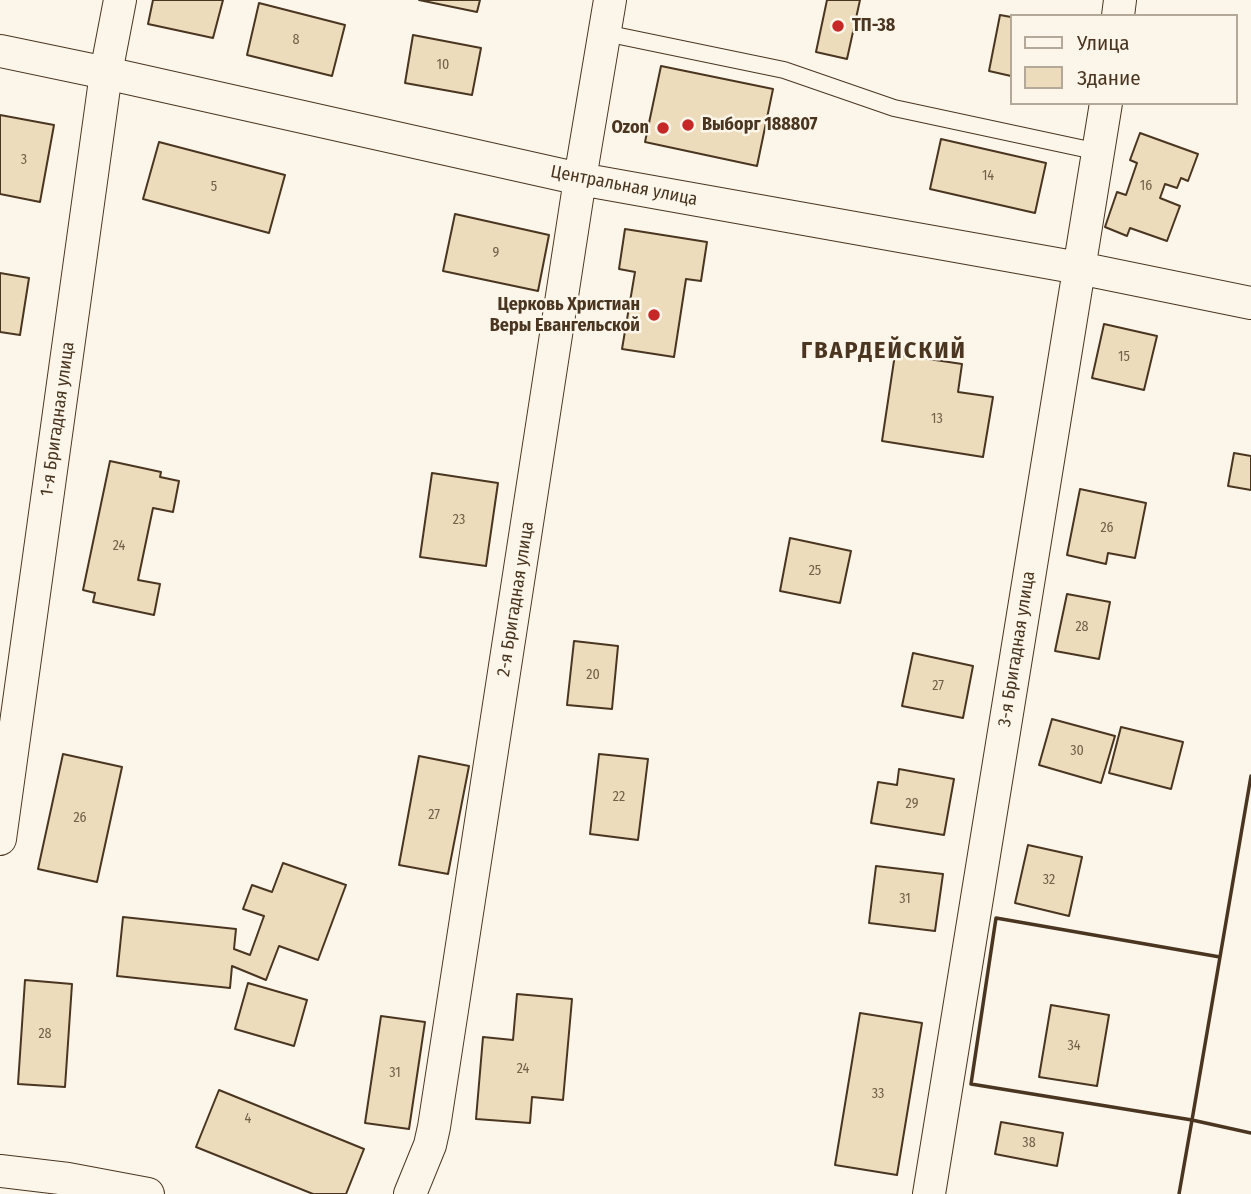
<!DOCTYPE html>
<html>
<head>
<meta charset="utf-8">
<style>
	body { margin:0 }
	#map { position:relative; width:1251px; height:1194px; overflow:hidden; background:#fbf6e9; font-family:"Fira Sans Condensed",sans-serif }
	canvas { display:block }
	.legend { position:absolute; left:1010px; top:14px; width:228px; height:91px; box-sizing:border-box; background:#fbf6e9; border:2px solid #b4a999; margin:0; padding:9px 12px; list-style:none; font-size:21px; color:#4a3520 }
	.legend li { display:flex; align-items:center; gap:14px; height:35px }
	.legend b { width:35px; border:2px solid #b4a999 }
</style>
</head>
<body>
<div id="map">
<canvas width="1251" height="1194"></canvas>
<ul class="legend">
<li><b style="height:9px;background:#fbf6e9"></b>Улица</li>
<li><b style="height:19px;background:#ecdcbc"></b>Здание</li>
</ul>
</div>
<script>
const context = document.querySelector('canvas').getContext('2d');
context.lineJoin = 'round';
function fill(path, color) { context.fillStyle = color; context.fill(path, 'evenodd'); }
function trace(path, color, width, dash) { context.strokeStyle = color; context.lineWidth = width; context.lineCap = dash ? 'butt' : 'round'; context.setLineDash(dash || []); context.stroke(path); }
function drawText(font, color, halo, rows, align = 'center') {
  context.font = font + ' "Fira Sans Condensed",sans-serif'; context.lineWidth = 5; context.setLineDash([]); context.textBaseline = 'middle'; context.strokeStyle = halo; context.fillStyle = color; for (const [text, x, y, turn = 0] of rows) {
    context.save(); context.translate(x, y); context.rotate((+turn || 0) * Math.PI / 180); context.textAlign = isNaN(turn) ? turn : align; if (halo) context.strokeText(text, 0, 0); context.fillText(text, 0, 0); context.restore();
  }
}
const building = new Path2D(`
	M153 0H223L213 38 148 24Z
	M419 0H480L477 12Z
	M827 0H860L847 59 816 52Z
	M259 3 345 25 332 76 247 55Z
	M1000 15 1011 17V76L989 71Z
	M413 35 481 48 472 95 405 83Z
	M661 66 773 89 757 166 645 142Z
	M0 115 54 125 40 202 0 194Z
	M1140 133 1198 154 1188 181 1181 178 1177 188 1165 184 1160 198 1180 206 1167 241 1130 228 1127 236 1105 227 1117 192 1126 195 1137 163 1130 160Z
	M941 139 1046 163 1035 213 930 189Z
	M159 142 285 175 269 233 143 199Z
	M455 214 549 235 538 291 443 271Z
	M625 229 707 242 701 281 686 279 674 357 622 349 635 272 619 269Z
	M0 273 29 278 20 335 0 332Z
	M1104 324 1157 336 1144 390 1092 378Z
	M895 354 962 364 958 392 993 397 983 457 882 441Z
	M1234 453 1251 456V490L1228 486Z
	M110 461 161 472 160 477 179 481 173 512 153 508 138 580 160 584 154 615 93 602 95 593 83 590Z
	M432 473 498 483 486 566 420 557Z
	M1080 489 1146 503 1135 558 1108 553 1106 564 1067 555Z
	M790 538 851 551 840 603 780 591Z
	M1067 594 1110 602 1099 659 1055 651Z
	M574 641 618 646 612 709 567 705Z
	M913 653 973 666 963 718 902 706Z
	M1052 719 1115 736 1101 783 1039 765Z
	M1121 727 1183 742 1171 789 1109 773Z
	M63 754 122 767 97 882 38 869Z
	M599 754 648 759 638 840 590 834Z
	M419 756 469 766 448 874 399 865Z
	M899 769 954 779 944 835 871 823 878 782 897 785Z
	M1028 845 1082 857 1069 916 1015 903Z
	M283 863 346 885 318 960 279 946 266 980 232 966 230 988 117 976 123 917 236 929 234 949 250 955 264 916 243 909 252 885 272 892Z
	M876 866 943 874 935 931 869 923Z
	M25 980 72 984 65 1087 18 1084Z
	M248 983 307 1000 294 1046 235 1029Z
	M517 994 572 999 563 1100 532 1097 530 1123 476 1119 483 1037 513 1040Z
	M1051 1005 1109 1015 1097 1086 1039 1077Z
	M860 1013 922 1023 897 1175 835 1165Z
	M381 1016 425 1022 409 1129 365 1123Z
	M219 1090 364 1149 346 1194H313L196 1147Z
	M1001 1122 1063 1133 1057 1166 995 1154Z`);
fill(building, '#ecdcbc');
trace(building, '#4a3520', 2);
const service = new Path2D(`
	M605 33 784 70 894 108 1099 152`);
const minor = new Path2D(`
	M1118 16 1120 0
	M0 51 106 73 580 179 1079 268 1251 303
	M0 839 106 73 120 0
	M0 1171 68 1179 148 1194
	M410 1194 430 1145 434 1127 580 179 610 0
	M929 1194 1106 103`);
trace(service, '#4a3520', 18);
trace(minor, '#4a3520', 34);
trace(service, '#fbf6e9', 16);
trace(minor, '#fbf6e9', 32);
trace(new Path2D(`
	M996 918 1220 957 1192 1120 971 1084Z
	M1220 957 1251 776
	M1179 1194 1192 1120 1251 1133`), '#4a3520', 3.5);
for (const [x, y, r, color] of [
	[838,26,7,"#c62828"],
	[688,125,7,"#c62828"],
	[663,128,7,"#c62828"],
	[654,315,7,"#c62828"]
]) { const dot = new Path2D(); dot.arc(x, y, r, 0, 2 * Math.PI); context.fillStyle = color; context.fill(dot); trace(dot, '#fbf6e9', 2.5); }
drawText('14px', '#725f47', null, [
	["8",296,40],
	["10",443,65],
	["3",24,160],
	["14",988,176],
	["16",1146,186],
	["5",214,187],
	["9",496,253],
	["15",1124,357],
	["13",937,419],
	["23",459,520],
	["26",1107,528],
	["24",119,546],
	["25",815,571],
	["28",1082,627],
	["20",593,675],
	["27",938,686],
	["30",1077,751],
	["22",619,797],
	["29",912,804],
	["27",434,815],
	["26",80,818],
	["32",1049,880],
	["31",905,899],
	["28",45,1034],
	["34",1074,1046],
	["24",523,1069],
	["31",395,1073],
	["33",878,1094],
	["4",248,1119],
	["38",1029,1143]
]);
drawText('bold 18px', '#4a3520', '#fbf6e9', [
	["ТП-38",852,26],
	["Выборг 188807",702,125],
	["Ozon",649,128,"right"],
	["Церковь Христиан",640,305,"right"],
	["Веры Евангельской",640,326,"right"]
], 'left');
drawText('18px', '#4a3520', '#fbf6e9', [
	["Центральная улица",624,186,11],
	["1-я Бригадная улица",58,419,-82],
	["2-я Бригадная улица",516,599,-81],
	["3-я Бригадная улица",1017,649,-81]
]);
context.letterSpacing = '2px';
drawText('bold 24px', '#4a3520', '#fbf6e9', [
	["ГВАРДЕЙСКИЙ",884,351]
]);
context.letterSpacing = '0px';
</script>
</body>
</html>
